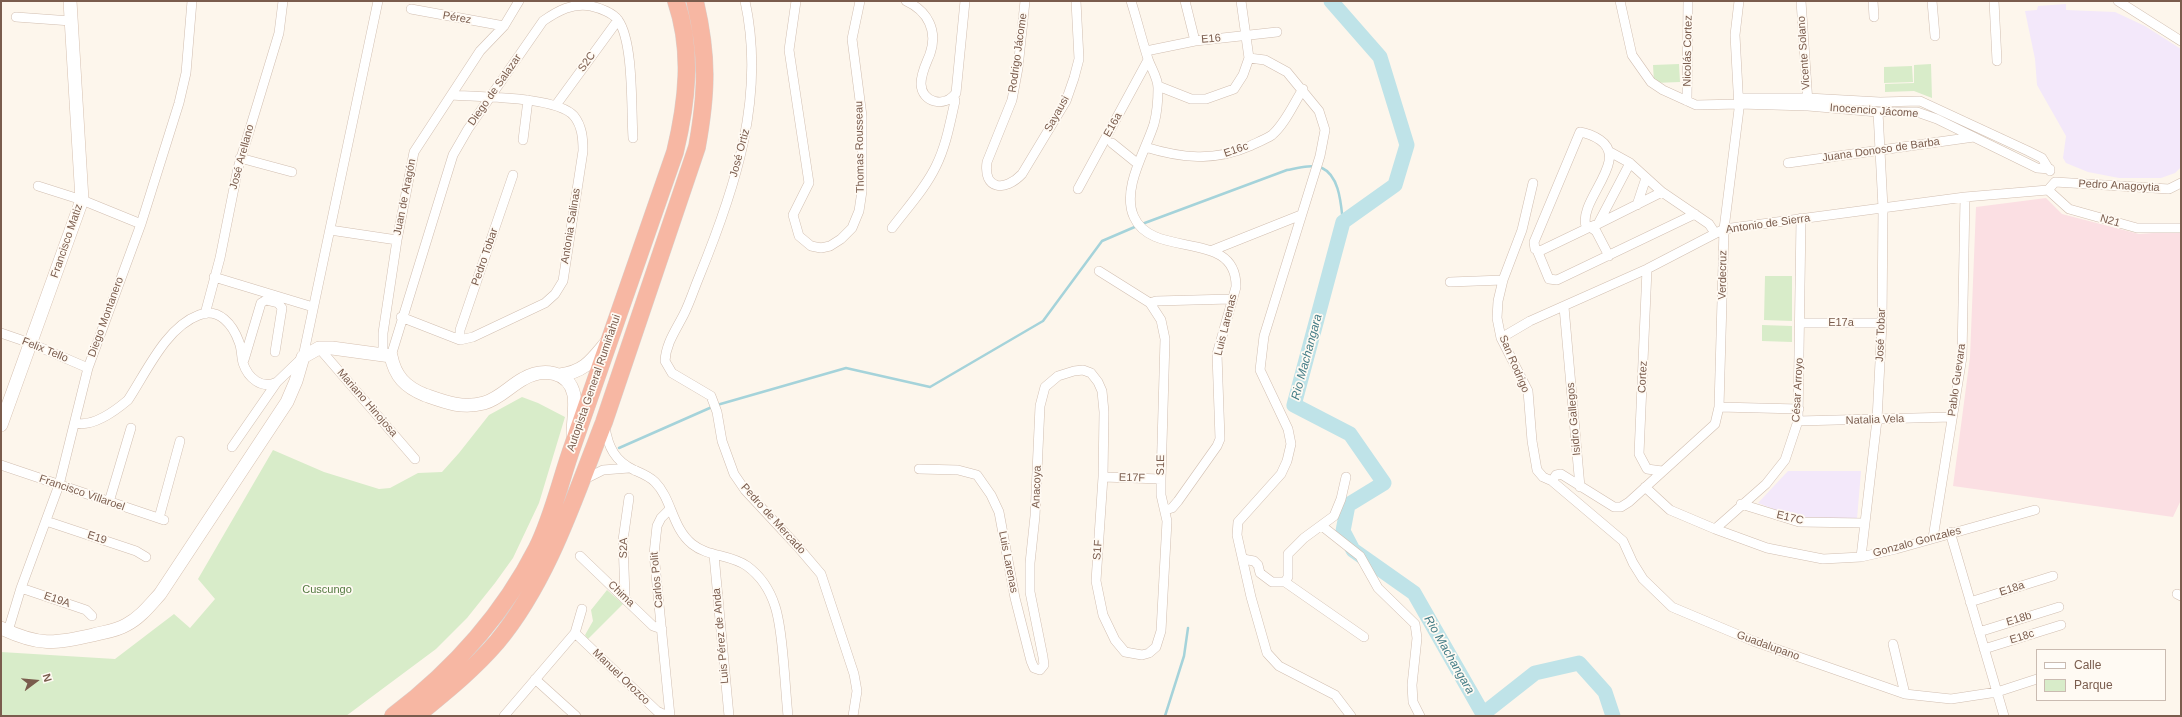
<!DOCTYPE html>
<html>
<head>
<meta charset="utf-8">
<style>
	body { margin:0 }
	#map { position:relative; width:2182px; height:717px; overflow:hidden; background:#fdf6ec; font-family:Arial,sans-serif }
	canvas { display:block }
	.frame { position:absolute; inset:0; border:2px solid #7a5c4d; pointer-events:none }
	.legend { position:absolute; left:2036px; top:649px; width:130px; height:52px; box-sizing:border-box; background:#fffaf3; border:1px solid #cabbb1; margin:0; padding:5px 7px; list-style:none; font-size:12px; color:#7a5c4d }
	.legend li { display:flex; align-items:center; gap:8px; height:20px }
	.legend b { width:20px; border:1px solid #cabbb1 }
	.north { position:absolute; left:16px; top:661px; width:40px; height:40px; -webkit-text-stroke:3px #fffaf3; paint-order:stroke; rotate:74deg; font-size:11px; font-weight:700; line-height:16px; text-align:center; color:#7a5c4d }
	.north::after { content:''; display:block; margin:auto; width:14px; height:18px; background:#7a5c4d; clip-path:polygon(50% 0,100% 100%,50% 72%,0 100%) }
</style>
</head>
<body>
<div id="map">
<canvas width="2182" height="717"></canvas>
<div class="frame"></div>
<ul class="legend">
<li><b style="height:5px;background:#fff"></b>Calle</li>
<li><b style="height:11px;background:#d8ecc9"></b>Parque</li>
</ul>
<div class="north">N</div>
</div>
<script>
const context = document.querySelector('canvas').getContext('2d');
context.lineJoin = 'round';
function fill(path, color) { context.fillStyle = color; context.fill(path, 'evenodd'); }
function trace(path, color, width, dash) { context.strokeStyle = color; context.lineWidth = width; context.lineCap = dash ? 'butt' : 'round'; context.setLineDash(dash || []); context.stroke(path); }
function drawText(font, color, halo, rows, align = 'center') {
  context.font = font + ' Arial,sans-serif'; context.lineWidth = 3.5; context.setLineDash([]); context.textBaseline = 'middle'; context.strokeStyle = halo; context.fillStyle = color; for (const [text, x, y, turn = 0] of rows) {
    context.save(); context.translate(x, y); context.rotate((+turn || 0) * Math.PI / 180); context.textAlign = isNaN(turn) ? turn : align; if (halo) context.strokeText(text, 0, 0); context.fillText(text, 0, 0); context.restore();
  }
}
fill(new Path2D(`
	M2066 4V10L2115 12 2145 26 2181 49V167L2175 173 2161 178H2119L2088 172 2066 163 2063 158 2066 136 2037 85 2035 59 2025 11 2037 10 2038 6Z
	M1788 471H1861L1857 519 1799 520 1758 503Z`), '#f3e8fa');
fill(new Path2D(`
	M2046 198 2062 214 2139 234 2181 231V500L2173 517 1953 486 1970 357 1976 207Z`), '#fbdfe3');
fill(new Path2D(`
	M1679 64 1680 82 1654 83 1653 65Z
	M1931 64 1932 98 1914 91 1885 92V84L1914 83V65Z
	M1912 66 1913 82 1884 83V67Z
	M1765 276H1792V321L1764 320Z
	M1762 325 1792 326V342L1762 341Z
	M522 397 538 403 565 417 539 503 513 558 495 583 467 618 436 649 346 716H1V652L115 659 174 614 190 628 215 599 198 579 273 450 324 472 379 489 390 488 418 473 442 472 459 453 489 415Z
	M607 590 623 604 588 639 585 635 593 621 591 610Z`), '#d8ecc9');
trace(new Path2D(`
	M1142 224 1287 170C1298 168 1312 164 1322 168 1340 176 1341 206 1343 222
	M717 405 846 368 930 387 1043 321 1102 241 1137 226
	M619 448 712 407
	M1165 716 1184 656 1188 628`), '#a5d3da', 2.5);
trace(new Path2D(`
	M1331 1 1380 57 1407 145 1395 185 1343 222 1294 405 1350 434 1384 483 1348 505 1343 531 1353 550 1414 593 1483 714 1535 673 1579 663 1605 692 1613 716`), '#bfe3e8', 15);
const street = new Path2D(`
	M745 1C766 97 735 189 699 277 694 289 690 302 684 314 676 330 666 343 665 361L672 373 711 396 717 412 722 441 734 474 745 490 798 547 821 574 854 674 857 691 853 716
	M796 1 789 50 809 183 793 215 799 236 811 246 821 248 830 246 841 239 852 228 859 211 862 191V116L852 39 860 1
	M906 1C928 11 938 31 930 54 926 64 921 73 921 84 922 103 945 108 956 93L965 1
	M1025 1 1018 68 1012 100 987 162C983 190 1005 192 1022 174L1066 101 1074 78 1079 59 1076 1
	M1131 1C1137 20 1142 40 1148 59 1151 68 1158 78 1158 88 1158 99 1157 113 1154 124 1146 150 1121 189 1134 217 1153 260 1237 228 1236 287L1217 354 1220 439 1217 446 1178 501 1172 508 1165 510
	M1185 1 1195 41
	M1620 1 1632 55 1651 82 1663 90 1696 105 1739 104 1808 106 1878 112H1917L1937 119 2037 168 2050 169
	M1801 1 1808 103
	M1873 1 1874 17
	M1932 1 1935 36
	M1994 1 1997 61
	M2118 1 2181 41
	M411 9 504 26
	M16 17 71 21
	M1146 51 1195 41 1277 32
	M1249 58 1265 60 1287 72 1319 111 1325 130 1320 156 1264 336 1260 370 1288 429 1291 444 1287 461 1281 474 1238 522 1237 535 1251 597 1267 653 1279 666 1335 695 1351 716
	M1158 86 1191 99H1206L1234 89 1243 75 1249 58 1241 1
	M1739 98H1808L1880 102 1920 101 2028 151 2042 158 2050 171
	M1687 101 1688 1
	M556 105 618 20
	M523 140 528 100
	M1112 143 1138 164
	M1145 147C1181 158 1214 162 1250 146 1256 143 1266 139 1272 135 1285 124 1294 103 1303 89
	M1610 152 1630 163 1662 192
	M240 158 292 172
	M1788 163 1974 137
	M2055 182 2169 189 2181 183
	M1533 183 1522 230 1503 280 1498 301 1497 318 1501 338 1528 391 1532 441 1537 470 1543 477 1552 481 1623 541 1633 563 1643 579 1672 607 1753 641 1905 694 1951 699 1997 692 2037 679
	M38 186 82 200 141 224
	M1078 189 1148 60
	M2048 190 2069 209 2137 228H2181
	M1637 205 1646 178
	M1598 224 1630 163
	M892 228C907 208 925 189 936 166 946 146 950 123 955 101L954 97
	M330 230 397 240
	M1213 250 1301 215
	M1537 250 1549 279 1557 280 1695 214
	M1609 256 1596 231 1590 227 1540 251 1535 249 1534 242 1580 132C1587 133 1594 136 1600 140 1630 160 1578 201 1586 226L1590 227 1598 224 1662 192 1709 224 1715 233
	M1647 269 1639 454 1647 469 1662 471
	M214 277 313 307
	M1450 282 1503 280
	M1150 303 1156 301 1231 299
	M1564 307 1580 487
	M205 314 220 258 238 168 279 33 283 1
	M401 317 460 340 473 337 545 303 555 294 563 281 583 151C583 138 582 126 574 116 557 96 478 97 452 95
	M1800 323H1882
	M1 333 30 343 88 368
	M1501 338 1530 321 1647 269 1724 229 1965 197 2048 190 2055 182
	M460 340V330L513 175
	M319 348 415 459
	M383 354V333L397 240 414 152 480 51 504 26 519 1
	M391 356 453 155 468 129 543 21C559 10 572 3 591 6 600 8 613 13 618 20 634 42 631 110 633 138
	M244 360 261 303 266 300 278 303 282 308 275 352
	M1719 407 1799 409
	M1798 421 1952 417
	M76 423C93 427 115 411 128 400 146 373 166 327 199 315 219 307 233 325 239 342 242 349 241 356 243 363 248 378 262 390 277 382L303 357 378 1
	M605 427C608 447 615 461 634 470 641 473 649 476 655 482 672 499 672 528 692 544 708 557 730 554 747 566 777 588 780 622 783 656 785 676 786 696 788 716
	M232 447 277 382
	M1 465 164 520
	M919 469 958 470 977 475 991 495 999 512 1015 598 1031 661 1034 668 1040 670 1044 665 1043 657 1030 592V563L1035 516 1040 406 1045 387 1058 376 1074 371 1083 370 1091 373 1098 382 1102 391 1104 412 1103 477 1096 581 1103 615 1115 640 1125 652 1142 655 1149 653 1156 647 1161 631 1167 521 1161 495V479L1165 339 1161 320 1150 303 1099 271
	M1103 477 1161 479
	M583 480 603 470 629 468
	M1552 481 1556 475 1561 474 1614 507H1621L1629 502 1715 424 1719 407 1724 229 1739 109 1735 35 1739 1
	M1645 487 1670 510 1715 529 1767 548 1823 559 1861 557 1896 549 2035 510
	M109 502 131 428
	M1741 504 1799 522 1864 523
	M670 509 661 518 657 526 654 554 670 716
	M159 518 180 441
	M46 521 136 551 146 557
	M1322 526 1360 556 1378 588 1415 624 1417 638 1412 685 1413 702 1420 716
	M1715 529 1766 484 1785 460 1798 421 1801 218
	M1950 532 2004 716
	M1933 538 1962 357 1965 197
	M714 555 729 716
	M580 556 653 626 662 629
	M1861 557 1877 420 1882 323 1883 208 1878 112
	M1243 559 1254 561 1258 565 1260 573 1272 582H1285L1288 577V554L1304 538 1334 516 1341 499 1346 477
	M1285 582 1364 637
	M21 588 86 610 92 616
	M2177 594 2181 596
	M625 597 623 540 629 498
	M1970 602 2053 576
	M8 631 21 588 59 485 88 368 141 224 179 103 186 73 192 1
	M1979 632 2059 607
	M575 633 657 711 663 714H670
	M1893 644 1905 694
	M1984 649 2061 625
	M535 679 576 716
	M504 716 575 633 582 609`);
const secondary = new Path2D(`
	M560 375C585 371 591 361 606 343
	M1 425 82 200 70 1
	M1 628C39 646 54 644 93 635 104 632 116 631 126 625 140 618 150 605 160 594L287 402 296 381 303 357 319 348H332L391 356C395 376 405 387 425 395 445 402 462 409 484 403 499 399 510 386 523 379 542 368 569 370 574 395 576 408 573 422 573 435`);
const highway = new Path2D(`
	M393 716C452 671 503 615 537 548 553 516 561 478 573 445 608 347 641 249 675 152 687 102 693 51 676 1
	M416 716C444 693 473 670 497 642 548 581 575 496 604 422L697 147C707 92 708 56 695 1`);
trace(street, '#d1beb0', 10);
trace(secondary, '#d6c0b0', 14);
trace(highway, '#dad1cd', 18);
trace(street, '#fff', 9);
trace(secondary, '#fff', 13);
trace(highway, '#f7b7a3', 17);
drawText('11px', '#7a5c4d', '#fffaf3', [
	["Pérez",457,18,10],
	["E16",1211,39,-5],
	["Nicolás Cortez",1688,51,-89],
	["Rodrigo Jácome",1018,53,-82],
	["Vicente Solano",1804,53,-94],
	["S2C",587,62,-54],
	["Diego de Salazar",495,90,-55],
	["Inocencio Jácome",1874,111,4],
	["Sayausi",1057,114,-61],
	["E16a",1113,125,-61],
	["Thomas Rousseau",860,147,-91],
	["E16c",1236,150,-19],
	["Juana Donoso de Barba",1881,150,-8],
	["José Ortiz",740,153,-75],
	["José Arellano",242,157,-75],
	["Pedro Anagoytia",2119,186,3],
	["Juan de Aragón",405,197,-79],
	["N21",2110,221,16],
	["Antonio de Sierra",1768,224,-8],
	["Antonia Salinas",571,226,-81],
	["Francisco Matiz",67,241,-71],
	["Pedro Tobar",485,257,-71],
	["Verdecruz",1723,275,-89],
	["Diego Montanero",106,317,-70],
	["E17a",1841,323],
	["Luis Larenas",1226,325,-76],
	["José Tobar",1881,335,-88],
	["Felix Tello",45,350,22],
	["San Rodrigo",1514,364,67],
	["Cortez",1643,377,-87],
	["Pablo Guevara",1957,380,-82],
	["Autopista General Rumiñahui",594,383,-71],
	["César Arroyo",1798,390,-87],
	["Mariano Hinojosa",367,403,49],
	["Isidro Gallegos",1574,419,-95],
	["Natalia Vela",1875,420,-2],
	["S1E",1161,465,-89],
	["E17F",1132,478,1],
	["Anacoya",1037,487,-88],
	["Francisco Villaroel",82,493,19],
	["E17C",1790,518,13],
	["Pedro de Mercado",773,519,48],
	["E19",97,538,18],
	["Gonzalo Gonzales",1917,542,-15],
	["S2A",624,548,-89],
	["S1F",1098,550,-86],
	["Luis Larenas",1008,562,79],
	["Carlos Polit",657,580,-95],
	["E18a",2012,589,-18],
	["Chima",621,594,44],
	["E19A",57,600,19],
	["E18b",2019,619,-17],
	["Luis Pérez de Anda",721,636,-95],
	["E18c",2022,637,-17],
	["Guadalupano",1768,646,20],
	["Manuel Orozco",621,677,44]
]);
drawText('11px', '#537a41', '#fffaf3', [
	["Cuscungo",327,590]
]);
drawText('italic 12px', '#437c86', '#fffaf3', [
	["Rio Machangara",1307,357,-75],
	["Rio Machangara",1449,655,60]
]);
</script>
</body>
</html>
